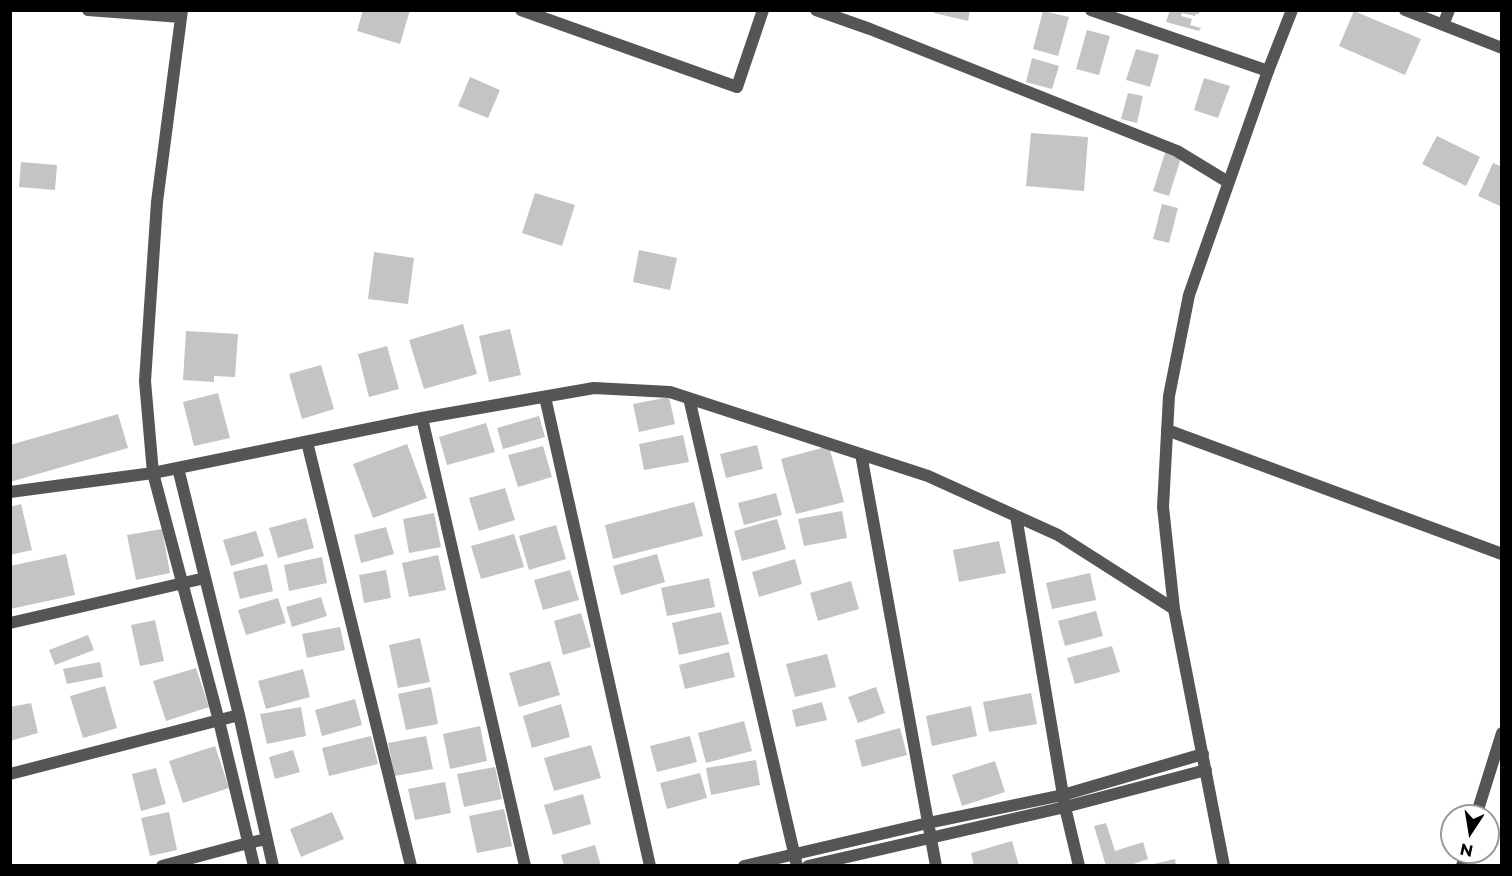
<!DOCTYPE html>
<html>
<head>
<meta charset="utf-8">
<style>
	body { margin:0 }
	#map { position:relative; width:1512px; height:876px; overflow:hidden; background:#fff; font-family:Montserrat,sans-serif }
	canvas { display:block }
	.frame { position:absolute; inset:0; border:12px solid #000; pointer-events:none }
	.north { position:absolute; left:1440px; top:804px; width:60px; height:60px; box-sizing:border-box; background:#fff; border:2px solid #999; border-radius:50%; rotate:192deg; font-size:16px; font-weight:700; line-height:24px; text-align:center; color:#000 }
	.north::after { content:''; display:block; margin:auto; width:21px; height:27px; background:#000; clip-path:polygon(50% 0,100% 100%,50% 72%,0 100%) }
</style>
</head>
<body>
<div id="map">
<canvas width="1512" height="876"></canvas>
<div class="frame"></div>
<div class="north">N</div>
</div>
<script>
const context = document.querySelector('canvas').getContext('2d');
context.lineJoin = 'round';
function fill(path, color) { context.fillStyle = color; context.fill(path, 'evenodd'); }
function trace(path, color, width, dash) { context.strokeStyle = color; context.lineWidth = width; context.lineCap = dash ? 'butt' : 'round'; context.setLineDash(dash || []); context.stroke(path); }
fill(new Path2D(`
	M363 10H410L400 44 357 31Z
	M935 10H970L968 21 934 13Z
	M1170 10H1200L1199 14H1196L1195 16 1182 13 1181 16 1192 19 1190 25 1201 28 1199 31 1166 22Z
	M1043 11 1069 17 1058 56 1033 49Z
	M1354 11 1421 39 1405 75 1339 46Z
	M1087 30 1110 36 1099 75 1076 69Z
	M1136 49 1159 55 1150 87 1126 80Z
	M1032 58 1059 66 1052 89 1026 82Z
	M470 77 500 90 488 118 458 106Z
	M1204 78 1230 86 1218 118 1194 110Z
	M1128 93 1143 96 1137 123 1121 119Z
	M1031 133 1088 137 1084 191 1026 186Z
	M1437 136 1480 157 1466 186 1422 164Z
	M1165 153 1181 158 1169 196 1153 191Z
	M21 162 57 165 55 190 19 187Z
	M1493 163 1502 167V207L1478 196Z
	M535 193 575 205 562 246 522 233Z
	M1162 204 1178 208 1169 243 1153 239Z
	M639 250 677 258 670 290 633 282Z
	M374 252 414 258 408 304 368 299Z
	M463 324 477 374 424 389 409 340Z
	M510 329 521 375 489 382 479 336Z
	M186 331 238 334 235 377 214 376V382L183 380Z
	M387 346 399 389 369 397 358 354Z
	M321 365 334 409 302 419 289 374Z
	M218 393 230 438 194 446 183 402Z
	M669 397 675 424 639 432 633 404Z
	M118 414 128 448 10 482V445Z
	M539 416 545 437 503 449 497 428Z
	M486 423 495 452 447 465 439 437Z
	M683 435 689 462 644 470 639 444Z
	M407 444 427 498 373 518 353 464Z
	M757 445 763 469 726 478 720 454Z
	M543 446 552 477 518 487 508 455Z
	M829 446 844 502 796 514 781 459Z
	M505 488 515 520 479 531 469 498Z
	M776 493 782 515 744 525 738 503Z
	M694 502 703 536 613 559 605 525Z
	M21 504 32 550 10 555V507Z
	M842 511 847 538 804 546 798 519Z
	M434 513 441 547 409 553 403 519Z
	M306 518 314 548 278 558 269 528Z
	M777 519 786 549 742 561 734 531Z
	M556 525 566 559 529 570 519 536Z
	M386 527 394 554 361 563 354 535Z
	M162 529 170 573 136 580 127 535Z
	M256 531 264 556 231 566 223 540Z
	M514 534 524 567 481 579 471 546Z
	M999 541 1006 573 959 582 953 550Z
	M66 554 75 595 10 609V566Z
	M657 554 665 582 621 595 613 566Z
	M438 555 446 590 409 597 402 563Z
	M322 557 327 583 289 591 284 565Z
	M795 559 802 584 759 597 752 572Z
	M267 564 273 591 240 599 233 572Z
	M386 570 391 598 364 603 359 575Z
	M570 570 579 600 543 610 534 580Z
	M1090 573 1096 600 1052 609 1046 583Z
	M709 578 715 607 667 616 661 588Z
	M851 581 859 609 818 621 810 593Z
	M321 597 327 616 292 627 286 607Z
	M278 598 286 623 246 635 238 610Z
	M1096 611 1103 636 1065 646 1058 621Z
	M721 612 729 644 679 655 672 623Z
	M581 613 591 647 563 655 554 621Z
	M155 620 164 661 140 666 131 625Z
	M340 627 345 650 307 658 302 634Z
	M88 635 94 650 55 665 49 650Z
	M420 638 430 682 398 688 389 645Z
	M1112 646 1120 672 1075 684 1067 658Z
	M729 652 735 677 685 689 679 665Z
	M827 654 836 687 795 697 786 664Z
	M550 661 560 695 519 707 509 673Z
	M100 662 103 677 67 684 63 669Z
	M196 668 209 707 166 721 153 681Z
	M303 669 310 697 266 709 258 681Z
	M105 686 117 728 83 738 70 696Z
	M431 687 438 724 406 730 398 694Z
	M876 687 885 713 858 723 848 697Z
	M1031 693 1037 724 989 732 983 702Z
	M355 699 362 725 322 736 315 710Z
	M822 702 827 720 796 727 792 710Z
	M31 703 38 733 10 741V707Z
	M561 704 570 737 532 748 523 716Z
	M971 706 977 736 932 746 926 716Z
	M301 707 306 736 267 744 260 714Z
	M744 721 752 751 706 763 698 733Z
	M480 726 487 761 450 769 443 734Z
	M900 728 907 755 862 767 855 740Z
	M371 736 378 764 329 776 322 748Z
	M426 736 433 769 395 776 388 743Z
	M690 736 697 762 657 772 650 746Z
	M591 745 601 778 554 791 544 758Z
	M215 746 229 788 183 803 169 761Z
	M293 750 300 772 275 779 269 757Z
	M756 760 760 785 711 795 706 768Z
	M995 761 1005 792 962 806 952 775Z
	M495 767 502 799 464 807 457 774Z
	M156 768 166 804 141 811 132 774Z
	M700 773 707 798 667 809 660 783Z
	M445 782 451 813 415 820 408 789Z
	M583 794 591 824 553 835 544 805Z
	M504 809 512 846 477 853 469 816Z
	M169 812 177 850 150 856 141 818Z
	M332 812 344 839 301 857 290 829Z
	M1106 823 1115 851 1143 842 1148 859 1128 866H1106L1094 826Z
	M1012 841 1019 866H974L971 853Z
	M595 845 601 866H564L561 855Z
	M1175 859 1176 866H1149V865Z`), '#c4c4c4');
trace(new Path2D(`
	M88 10 181 17
	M182 10 157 202 145 381 153 473 219 721 254 866
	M521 10 737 87 763 10
	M816 10 870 29 1177 151 1228 182
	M1091 10 1268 71
	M1405 10 1502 48
	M1443 25 1449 10
	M545 397 650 866
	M689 398 797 866
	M422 418 525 866
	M1167 430 1502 554
	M307 442 411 866
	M861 454 936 866
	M178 468 239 715 273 866
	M10 492 153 473 422 418 594 388 670 392 928 476 1058 535 1174 609 1224 866
	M1016 516 1065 807 1079 866
	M10 623 205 578
	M10 774 239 715
	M1476 816 1502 733
	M162 866 248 843 267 839
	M744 866 928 823 1063 795 1203 754
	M808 866 1065 807 1206 770
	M1462 866 1466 852`), '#555', 12);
trace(new Path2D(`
	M1174 609 1163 507 1169 396 1189 295 1268 71 1292 10`), '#555', 12);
</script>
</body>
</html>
